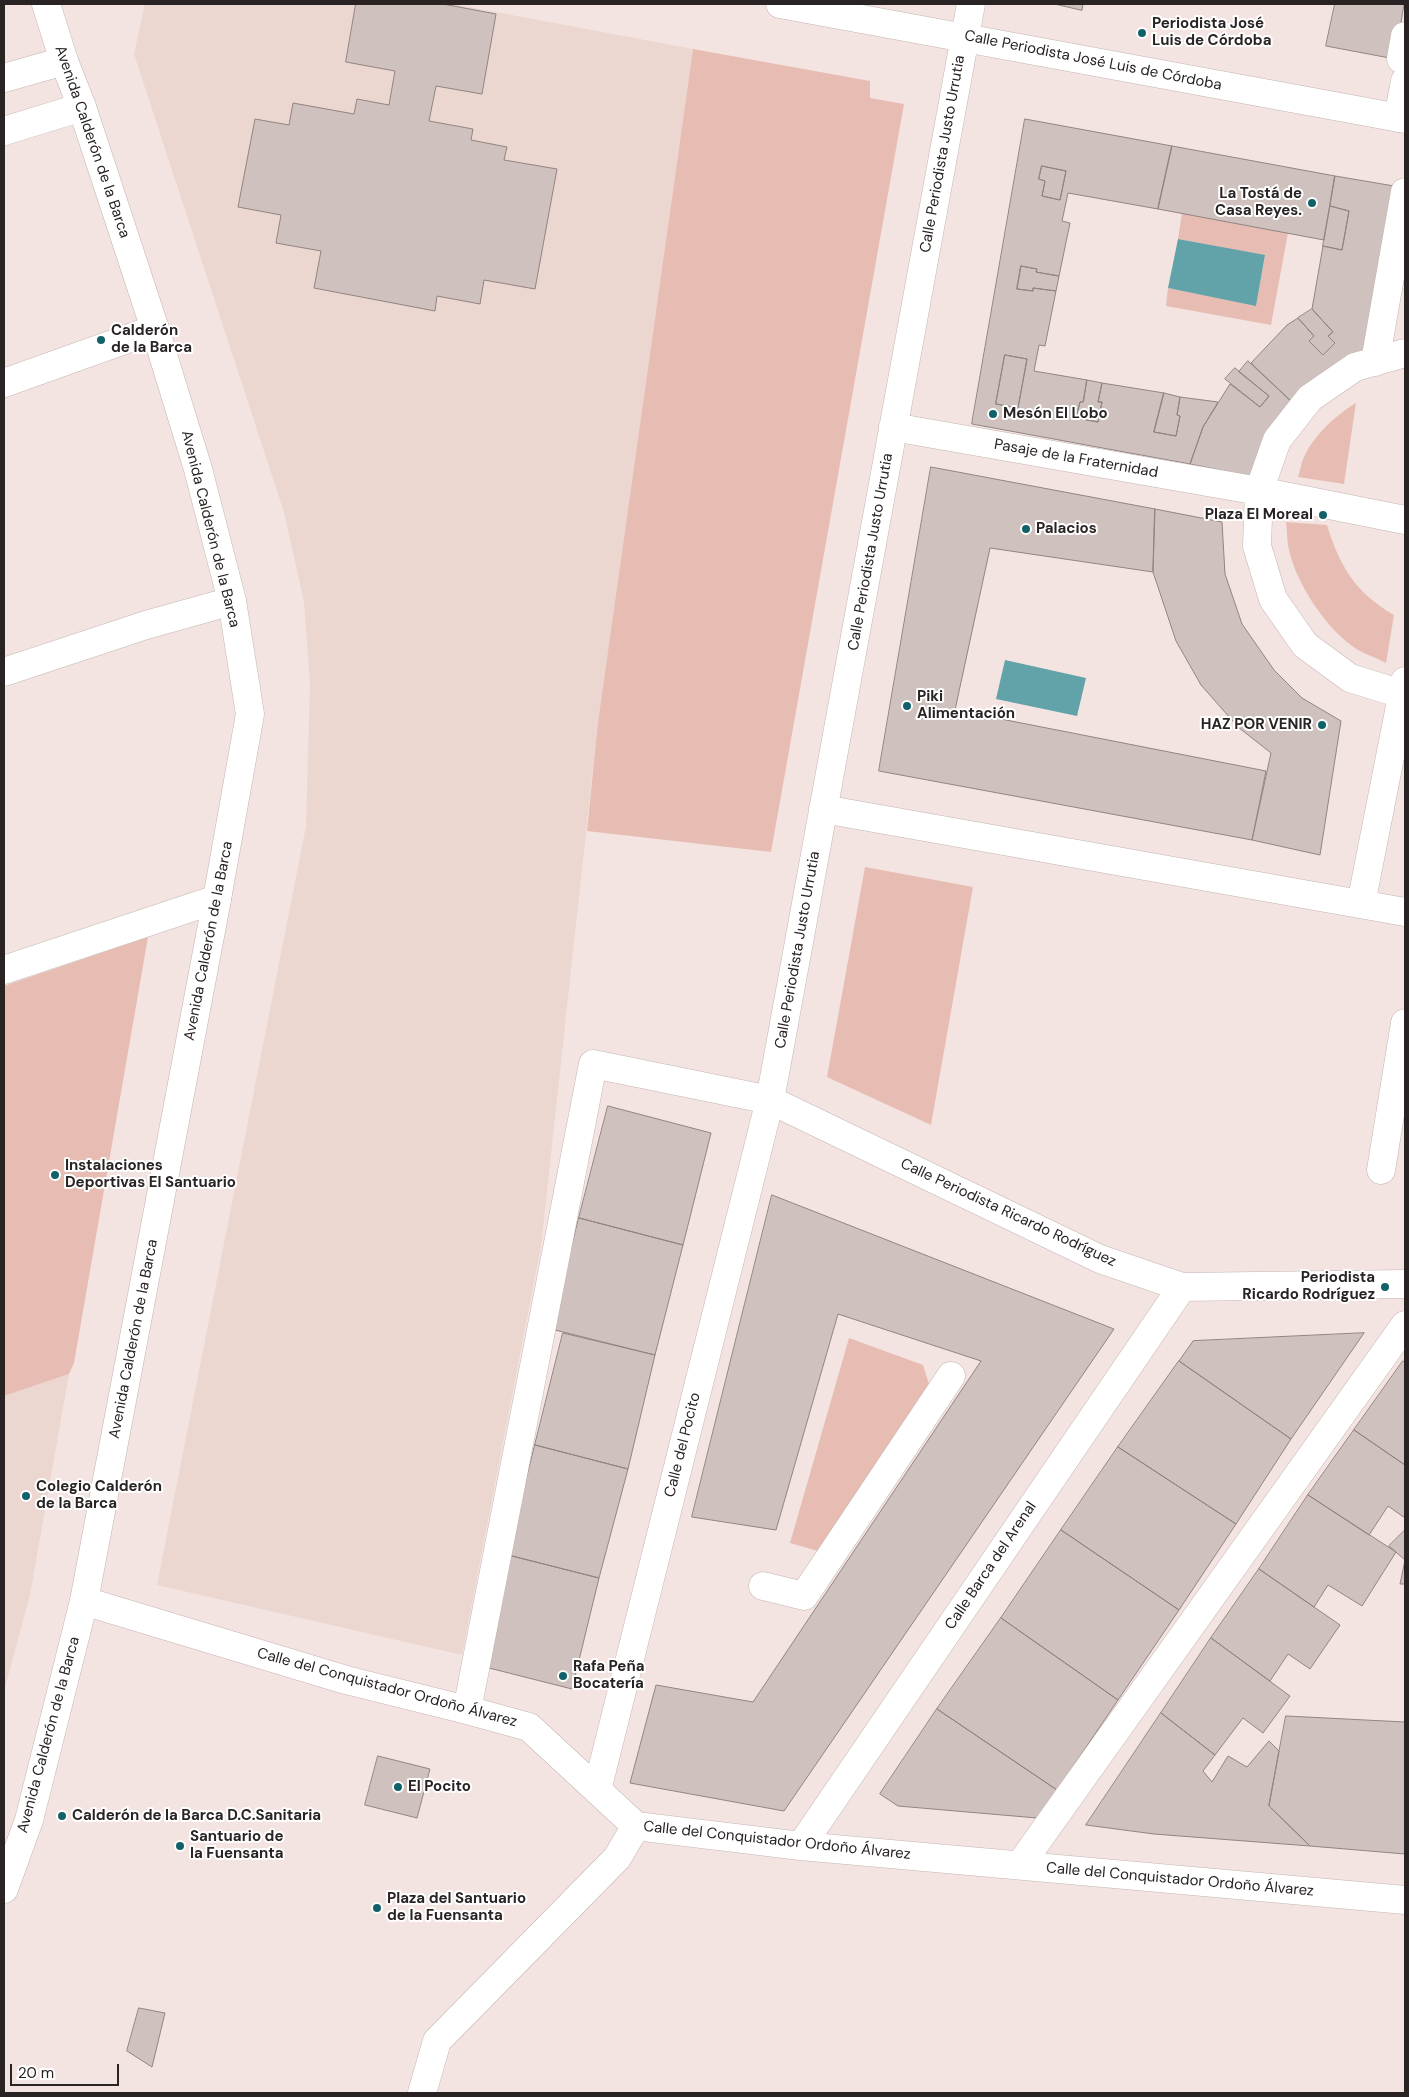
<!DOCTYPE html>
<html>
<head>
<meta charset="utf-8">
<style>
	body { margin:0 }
	#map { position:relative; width:1409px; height:2097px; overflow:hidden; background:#f3e4e1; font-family:"DM Sans",sans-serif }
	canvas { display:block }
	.frame { position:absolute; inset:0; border:5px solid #292423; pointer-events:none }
	.scale { position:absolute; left:10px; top:2064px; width:109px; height:22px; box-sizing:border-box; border:2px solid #292423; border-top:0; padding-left:6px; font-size:15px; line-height:18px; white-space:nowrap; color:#292423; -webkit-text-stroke:4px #fff; paint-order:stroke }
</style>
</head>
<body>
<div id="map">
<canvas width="1409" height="2097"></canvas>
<div class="frame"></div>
<div class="scale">20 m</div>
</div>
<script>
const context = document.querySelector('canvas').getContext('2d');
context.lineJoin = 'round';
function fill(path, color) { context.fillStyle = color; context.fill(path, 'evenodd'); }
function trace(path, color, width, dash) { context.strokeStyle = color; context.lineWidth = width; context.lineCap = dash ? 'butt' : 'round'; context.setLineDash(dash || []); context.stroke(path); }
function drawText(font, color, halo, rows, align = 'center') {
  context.font = font + ' "DM Sans",sans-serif'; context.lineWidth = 4; context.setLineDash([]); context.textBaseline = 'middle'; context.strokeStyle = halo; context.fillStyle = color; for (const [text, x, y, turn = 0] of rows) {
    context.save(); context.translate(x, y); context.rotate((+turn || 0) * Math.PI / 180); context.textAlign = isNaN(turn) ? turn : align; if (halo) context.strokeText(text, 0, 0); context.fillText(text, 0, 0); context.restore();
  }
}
fill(new Path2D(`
	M145 4H453L693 49 598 722 541 1246 462 1655 157 1585 306 826 310 684 304 602 284 512 134 54Z
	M69 1374 30 1595 4 1691V1396Z`), '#ecd6d0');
fill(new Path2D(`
	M693 49 870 81V98L904 104 771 852 587 831 598 722Z
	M1182 213 1288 233 1271 325 1166 306 1168 288 1256 305 1265 256 1178 239Z
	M1356 403 1344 484 1298 477C1300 471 1301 463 1304 457 1314 435 1336 415 1356 403Z
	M1286 522 1327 525C1340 567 1355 592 1394 615L1386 663C1377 658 1367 655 1358 650 1327 631 1294 581 1288 545 1287 538 1287 530 1286 522Z
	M865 867 973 887 931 1125 827 1077Z
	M148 937 74 1363 69 1374 4 1396V986Z
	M849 1338 923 1365 929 1384 818 1551 790 1543Z`), '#e7bdb3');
fill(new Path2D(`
	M1178 239 1265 255 1256 306 1168 288Z
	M1005 660 1086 678 1077 716 996 699Z`), '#61a3a9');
const building = new Path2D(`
	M356 4H443L496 14 482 94 436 86 429 121 473 129 471 140 507 147 504 160 557 169 535 289 484 280 480 304 437 296 435 311 314 288 321 251 276 243 281 215 238 207 255 119 289 125 293 103 354 114 357 99 389 105 395 71 346 62Z
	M1055 4H1083L1082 10Z
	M1335 4H1404L1395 59 1326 46Z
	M1025 119 1172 146 1158 209 1068 193 1062 221 1070 223 1059 276 1036 272 1037 269 1021 266 1017 289 1033 291V288L1056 291 1045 346 1039 345 1034 371 1087 380 1083 402H1080L1076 418 1098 422 1102 402H1098L1102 383 1164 393 1154 432 1176 436 1180 416 1177 415 1180 397 1218 402 1203 427 1190 464 972 424ZM1042 166 1066 171 1060 200 1042 196 1045 181 1039 179ZM1005 355 1027 359 1018 408 996 404Z
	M1172 146 1335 176 1324 240 1158 209Z
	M1042 166 1066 171 1060 200 1042 196 1045 181 1039 179Z
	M1335 176 1400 187 1370 348 1295 405 1251 363 1287 325 1298 318 1314 336 1309 341 1323 355 1335 343 1328 336 1333 332 1312 309 1323 246 1342 250 1349 211 1330 206Z
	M1330 206 1349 211 1342 250 1323 246Z
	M1021 266 1037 269 1036 272 1059 276 1056 291 1033 288V291L1017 289Z
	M1312 309 1333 332 1328 336 1335 343 1323 355 1309 341 1314 336 1298 318Z
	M1005 355 1027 359 1018 408 996 404Z
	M1248 361 1295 405 1253 477 1190 464 1203 427 1230 384 1260 407 1269 396 1239 372Z
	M1235 368 1269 396 1260 407 1225 379Z
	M1087 380 1102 383 1098 402H1102L1098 422 1076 418 1080 402H1083Z
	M1164 393 1180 397 1177 415 1180 416 1176 436 1154 432Z
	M931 467 1155 509 1153 572 990 548 955 710 1266 771 1252 840 879 771Z
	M1155 509 1222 522 1225 574 1242 624 1274 670 1302 698 1341 721 1320 855 1252 840 1271 753 1238 727 1201 685 1176 641 1153 572Z
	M608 1106 711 1133 683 1245 579 1218Z
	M772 1195 1114 1329 784 1811 630 1783 656 1685 753 1702 981 1361 838 1314 776 1530 692 1517Z
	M579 1218 683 1245 655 1355 551 1329Z
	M563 1333 655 1355 628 1469 535 1445Z
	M1364 1333 1291 1439 1179 1361 1193 1341Z
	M1179 1361 1291 1439 1236 1524 1118 1447Z
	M1403 1361 1405 1362V1465L1354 1430Z
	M1354 1430 1405 1465V1518L1388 1506 1369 1535 1308 1495Z
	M535 1445 628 1469 599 1578 508 1555Z
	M1118 1447 1236 1524 1179 1610 1061 1530Z
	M1308 1495 1396 1552 1362 1606 1328 1585 1314 1607 1259 1569Z
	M1061 1530 1179 1610 1118 1700 1001 1618Z
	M1405 1530V1584H1400L1405 1560 1389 1546Z
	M508 1555 599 1578 572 1689 481 1666Z
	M1259 1569 1340 1625 1310 1669 1288 1654 1270 1681 1211 1638Z
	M1001 1618 1118 1700 1057 1790 937 1709Z
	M1211 1638 1290 1696 1263 1733 1243 1718 1215 1755 1161 1713Z
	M937 1709 1057 1790 1037 1818 898 1806 880 1794Z
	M1161 1713 1215 1755 1203 1771 1212 1782 1228 1756 1247 1767 1269 1741 1279 1751 1269 1806 1310 1846 1154 1834 1086 1825Z
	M1286 1716 1405 1722V1854L1310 1846 1269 1806Z
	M378 1756 430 1769 417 1818 365 1805Z
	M139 2008 165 2013 152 2067 127 2051Z`);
fill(building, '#cfc1bd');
trace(building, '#918481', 1);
const minor = new Path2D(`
	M780 4 1405 119
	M1405 36 1401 59 1405 60
	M4 78 64 61
	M1398 118 1405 81
	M4 131 82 107
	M1405 353 1355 367 1310 398 1277 440 1259 491 1257 546 1273 599 1305 645 1350 678 1405 695
	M1375 362 1405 192
	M4 383 155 329
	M893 427 1259 491 1405 520
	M4 672 146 625 232 601
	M823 809 1405 912
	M1361 904 1405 681
	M4 970 217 899
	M1381 1170 1405 1023
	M763 1586 804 1596 951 1376
	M84 1601 346 1680 467 1710 529 1727 636 1826 801 1846 1405 1900
	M467 1710 593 1064 770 1100 1100 1259 1182 1287 1405 1284
	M597 1790 770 1100 971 4
	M801 1846 1182 1287
	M1020 1865 1405 1325
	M422 2093 437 2041 617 1858 636 1826`);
const major = new Path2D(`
	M4 1889 29 1820 84 1601 217 899 250 714 232 601 198 469 155 329 82 107 64 61 46 4`);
trace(minor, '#c3b5b1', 29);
trace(major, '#c3b5b1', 29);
trace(minor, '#fff', 28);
trace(major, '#fff', 28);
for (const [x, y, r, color] of [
	[1142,33,5,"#116268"],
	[1312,203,5,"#116268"],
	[101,340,5,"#116268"],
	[993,414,5,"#116268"],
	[1323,515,5,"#116268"],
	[1026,529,5,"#116268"],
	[907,706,5,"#116268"],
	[1322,725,5,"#116268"],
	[55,1175,5,"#116268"],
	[1385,1287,5,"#116268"],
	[26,1496,5,"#116268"],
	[563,1676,5,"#116268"],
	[398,1787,5,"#116268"],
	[62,1816,5,"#116268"],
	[180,1846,5,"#116268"],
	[377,1908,5,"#116268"]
]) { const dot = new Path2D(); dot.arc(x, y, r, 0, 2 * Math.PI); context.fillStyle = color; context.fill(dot); trace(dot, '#fff', 2); }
drawText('bold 15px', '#292423', '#fff', [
	["Periodista José",1152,24],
	["Luis de Córdoba",1152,41],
	["La Tostá de",1302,194,"right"],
	["Casa Reyes.",1302,211,"right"],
	["Calderón",111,331],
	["de la Barca",111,348],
	["Mesón El Lobo",1003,414],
	["Plaza El Moreal",1313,515,"right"],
	["Palacios",1036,529],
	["Piki",917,697],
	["Alimentación",917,714],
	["HAZ POR VENIR",1312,725,"right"],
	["Instalaciones",65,1166],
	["Deportivas El Santuario",65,1183],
	["Periodista",1375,1278,"right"],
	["Ricardo Rodríguez",1375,1295,"right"],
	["Colegio Calderón",36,1487],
	["de la Barca",36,1504],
	["Rafa Peña",573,1667],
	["Bocatería",573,1684],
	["El Pocito",408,1787],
	["Calderón de la Barca D.C.Sanitaria",72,1816],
	["Santuario de",190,1837],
	["la Fuensanta",190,1854],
	["Plaza del Santuario",387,1899],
	["de la Fuensanta",387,1916]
], 'left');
drawText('15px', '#292423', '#fff', [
	["Calle Periodista José Luis de Córdoba",1093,61,11],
	["Avenida Calderón de la Barca",92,142,71],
	["Calle Periodista Justo Urrutia",943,154,-80],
	["Pasaje de la Fraternidad",1076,459,10],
	["Avenida Calderón de la Barca",210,529,76],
	["Calle Periodista Justo Urrutia",871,552,-80],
	["Avenida Calderón de la Barca",209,941,-79],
	["Calle Periodista Justo Urrutia",798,950,-80],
	["Calle Periodista Ricardo Rodríguez",1008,1213,25],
	["Avenida Calderón de la Barca",134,1339,-79],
	["Calle del Pocito",683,1445,-76],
	["Calle Barca del Arenal",991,1566,-56],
	["Calle del Conquistador Ordoño Álvarez",387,1688,15],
	["Avenida Calderón de la Barca",49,1735,-75],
	["Calle del Conquistador Ordoño Álvarez",777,1841,6],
	["Calle del Conquistador Ordoño Álvarez",1180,1880,5]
]);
</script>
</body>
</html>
